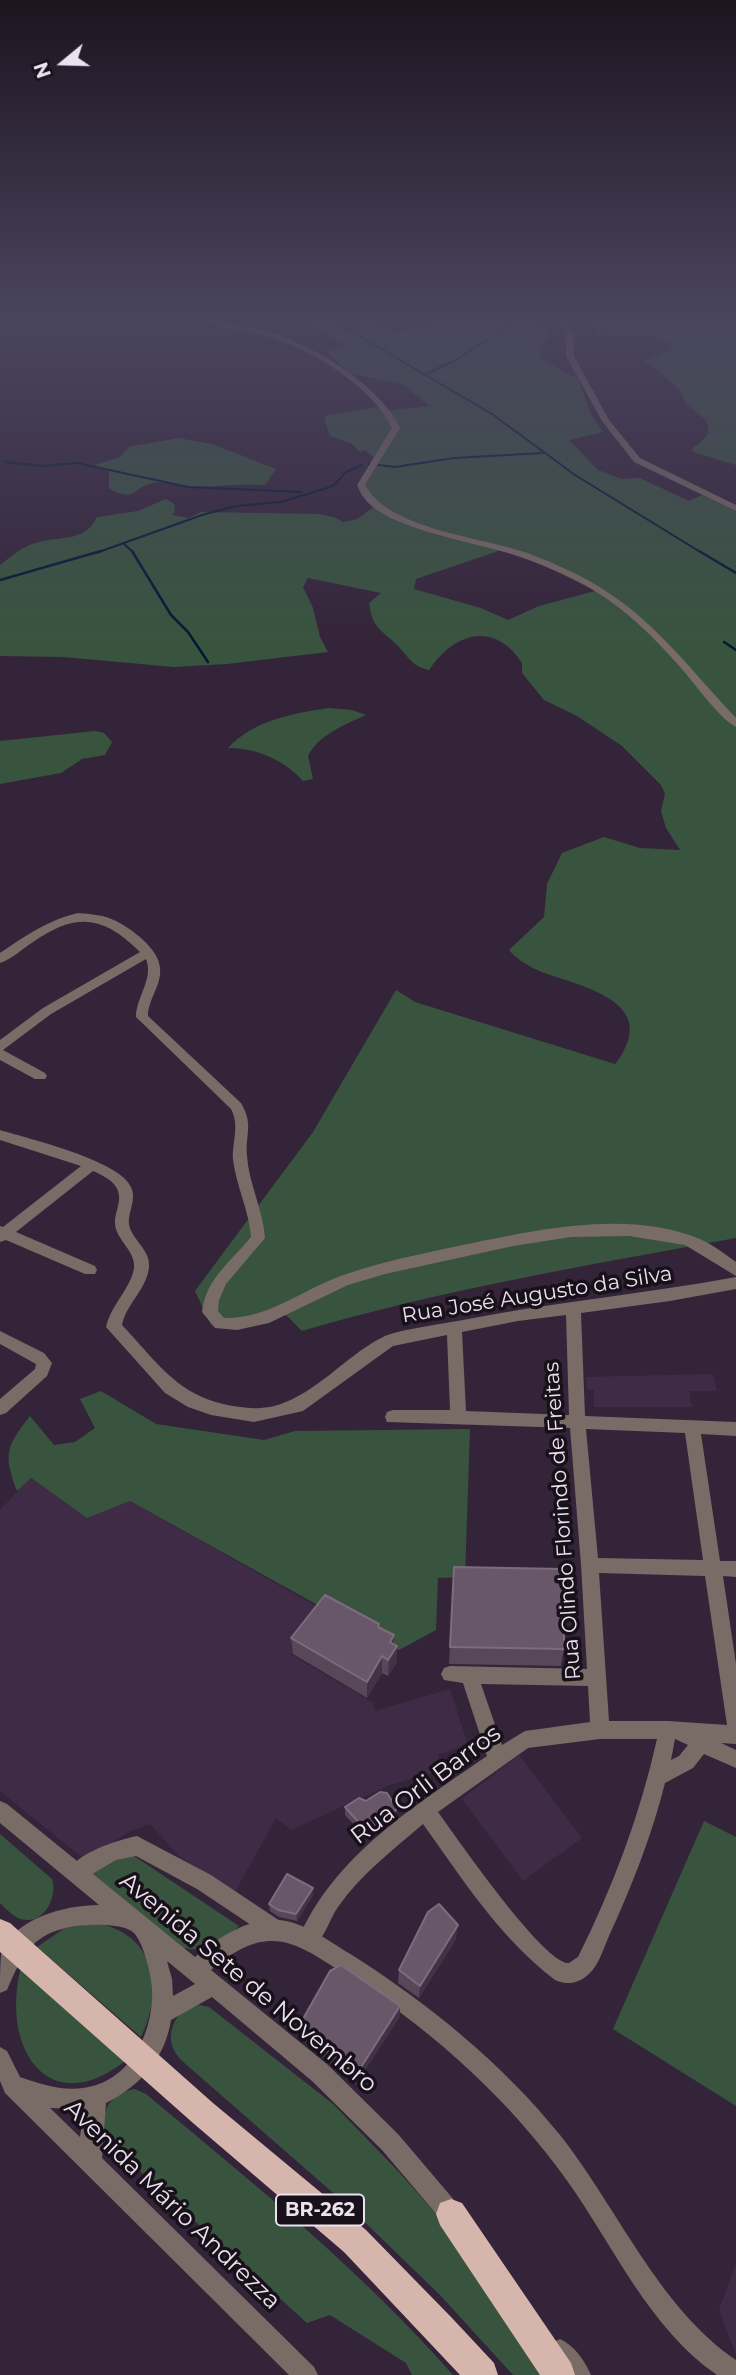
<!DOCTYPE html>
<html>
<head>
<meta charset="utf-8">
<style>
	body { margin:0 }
	#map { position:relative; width:736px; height:2375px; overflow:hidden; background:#342439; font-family:Montserrat,sans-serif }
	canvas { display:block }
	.north { position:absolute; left:28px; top:28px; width:70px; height:70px; -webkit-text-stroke:5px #18111a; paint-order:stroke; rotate:251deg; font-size:19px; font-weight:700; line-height:28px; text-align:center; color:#ece2ef }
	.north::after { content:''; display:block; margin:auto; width:24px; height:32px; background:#ece2ef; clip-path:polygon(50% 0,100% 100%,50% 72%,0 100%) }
</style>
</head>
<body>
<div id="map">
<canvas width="736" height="2375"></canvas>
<div class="north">N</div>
</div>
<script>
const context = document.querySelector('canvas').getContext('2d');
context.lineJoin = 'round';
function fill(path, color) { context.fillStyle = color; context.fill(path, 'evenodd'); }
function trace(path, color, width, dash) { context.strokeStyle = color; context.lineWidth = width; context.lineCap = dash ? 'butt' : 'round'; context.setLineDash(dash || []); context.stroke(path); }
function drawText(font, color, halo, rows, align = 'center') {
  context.font = font + ' Montserrat,sans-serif'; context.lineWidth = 7; context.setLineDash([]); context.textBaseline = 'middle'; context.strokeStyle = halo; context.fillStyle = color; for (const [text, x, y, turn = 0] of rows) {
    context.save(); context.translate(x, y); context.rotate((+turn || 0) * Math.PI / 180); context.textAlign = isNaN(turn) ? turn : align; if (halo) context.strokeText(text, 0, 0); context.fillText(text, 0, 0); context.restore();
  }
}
fill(new Path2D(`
	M713 1374 717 1391H689L692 1407H594V1390H587L586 1377Z
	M30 1478 87 1518 130 1501 325 1611 292 1655 373 1703 375 1711 450 1689 468 1745 439 1754V1771L390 1785 291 1830 276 1818 235 1892 181 1858 150 1824 129 1832 84 1859 0 1791V1510Z
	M519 1755 582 1838 523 1881 462 1799Z
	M736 2263V2355L719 2310Z`), '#402b46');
fill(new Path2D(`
	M194 316H372L369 318 396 331 415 328 438 316H524L544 325 551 333 539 350 541 359 578 379 592 416 603 432 569 440 598 470 621 479 640 478 689 501 702 495 736 511V1238C590 1265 444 1289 302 1331L286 1315 248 1322 211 1325 195 1291 313 1132 396 990 415 1002 615 1064C621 1058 625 1048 628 1041 644 994 562 982 535 969 525 964 516 958 509 950L544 917 547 884 562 853 604 837 640 848 680 850 666 828 661 811 665 794 661 785 622 746 577 716 544 700 522 673V663C494 620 454 633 429 670 412 666 410 659 399 647 382 629 373 631 369 603L381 593 308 578 303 587 313 608 320 637 328 652 227 664 174 667 63 657 0 656V565C12 556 24 545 39 542 61 536 86 542 97 517L138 511 166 499 174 504 175 511 172 515 189 518 201 512 319 514 334 517 343 522 357 519 377 505 363 489 379 462 365 450 360 452 352 444 330 436 324 418 327 415 377 407 384 411 429 406 404 385 349 373 327 351 343 345 313 327 252 317 222 319 212 326ZM504 549 537 561 595 591 539 606 508 620 481 608 414 589 416 579Z
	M582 316H736V465L693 452 692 449C703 440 714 435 705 419L686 404 679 389 651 365 643 362 670 349 671 344 650 335 598 334Z
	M178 438 212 444 276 469 265 485C240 483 217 487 192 487 179 487 167 481 154 483 134 486 135 504 109 488V472L95 465 120 457 129 447Z
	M328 708 352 710 366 715C345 725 319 734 308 756L313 779 303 781C286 761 255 747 228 748 254 720 292 714 328 708Z
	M95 731 104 733 112 742 105 755 82 759 61 773 0 784V741Z
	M101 1391 156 1424 264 1440 295 1431 470 1429 465 1577 438 1578 436 1630 399 1650 130 1501 87 1518 31 1478 17 1491C3 1454 6 1447 30 1416L54 1445 75 1442 95 1428 80 1399Z
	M704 1821 736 1837V2106L613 2029Z
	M0 1834 52 1879C58 1898 43 1928 18 1918 12 1915 5 1908 0 1903Z
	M121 1856H134L239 1926C219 1946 208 1954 179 1947L89 1874Z
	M96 1923C155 1934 165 1988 141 2037L37 1947 65 1928Z
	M21 1967 125 2061C49 2121 0 2049 21 1967Z
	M199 2005 209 2007 333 2104 398 2171 464 2245 547 2375H513L440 2295 348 2206 181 2060C167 2044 168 2029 181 2012Z
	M135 2089 146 2094C253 2183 361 2270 453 2375H412L406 2363 330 2315 307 2323 109 2143C97 2119 106 2093 135 2089Z`), '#38543e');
trace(new Path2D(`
	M325 316 492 414 575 475 702 553
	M346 329 370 316
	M424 375 456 360 504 328 505 324
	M6 462 42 466 77 463 188 487 301 492
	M369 464 395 467 454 458 543 453
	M123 543 134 553
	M96 553 202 515 236 506 281 502 327 488 334 485 346 472 362 465`), '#011934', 2);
trace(new Path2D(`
	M132 551 171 615 188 632 208 662
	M699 551 736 573
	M0 580 101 551
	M724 642 736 650`), '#011934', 2.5);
fill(new Path2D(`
	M195 316C206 316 215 321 226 323 243 327 261 329 278 335 320 350 381 387 400 428L365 485C388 527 471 536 514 549 529 553 544 559 559 566 642 602 677 655 736 718V727C721 720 694 683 682 669 651 634 619 602 577 581 555 570 531 560 508 553 472 542 387 528 365 499 361 495 359 489 357 485L392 428C374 387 305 345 262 335 240 329 213 329 195 316Z
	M556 316H562L574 334V356L609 420 640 458 736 505V511L634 462 602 421 566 356V334Z
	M78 913C91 914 104 915 116 921 132 929 159 949 160 968 162 985 148 999 148 1016L241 1103C254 1125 245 1134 247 1156 249 1184 263 1210 265 1238L226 1284 219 1300 218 1311 224 1318C267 1319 299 1292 338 1277 378 1262 421 1254 463 1245 536 1230 628 1209 700 1239 713 1245 725 1254 736 1262V1276L685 1245 629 1236 571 1237 513 1246 385 1274 348 1285 269 1323 237 1330 215 1328 202 1312C206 1278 231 1262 251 1237 249 1210 236 1186 233 1159 232 1142 240 1126 231 1109L136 1017C136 997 154 979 146 959L51 1014 3 1050 45 1073 47 1076 45 1079H35L0 1060V1040L43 1008 140 952C103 915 76 912 33 942 22 949 12 959 0 963V953C25 936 48 920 78 913Z
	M0 1130C29 1139 119 1160 131 1187 137 1200 128 1211 129 1224 131 1239 151 1250 149 1267 147 1289 126 1304 122 1325 165 1371 183 1403 251 1408 303 1412 342 1356 385 1336 402 1329 442 1324 463 1320 553 1302 645 1294 736 1277V1289L670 1301 581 1313 585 1416 736 1422V1436L701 1434 720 1561H736V1577L723 1576 736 1664V1744L721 1743 736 1750V1768L704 1754 693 1768 665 1783C652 1835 632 1886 609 1936 604 1947 599 1965 589 1974 579 1983 568 1986 555 1980 500 1938 463 1880 423 1824 393 1850 361 1874 338 1907 329 1920 323 1944 308 1950L301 1947 298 1940C332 1857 416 1805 487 1756L463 1683 444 1680 441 1674 444 1668 450 1666 587 1669 581 1565 570 1428 387 1422 385 1417 387 1412 393 1410H450L447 1335 393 1346 303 1411 254 1422 211 1415 188 1407 165 1393 106 1327C111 1305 131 1288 134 1268 136 1251 116 1240 115 1224 114 1213 122 1202 118 1191 115 1181 102 1175 93 1171L16 1232 95 1266 97 1270 95 1274H85L6 1240 0 1242V1226L3 1227 81 1166 0 1140ZM566 1315 569 1415 466 1411 462 1332 518 1321ZM586 1429 685 1433 703 1560 598 1558ZM599 1573 705 1576 727 1725 668 1721H609ZM481 1684 588 1686 590 1722 525 1731 502 1745ZM600 1739H657C640 1815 613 1887 578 1957 576 1958 571 1962 569 1963 545 1966 454 1834 438 1812L528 1748ZM675 1739 688 1745 679 1756 671 1760Z
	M0 1331 44 1353 52 1363 47 1376 6 1413 0 1415V1399L35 1369 36 1364 0 1344Z
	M137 1836 211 1875 283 1923 286 1930 283 1937 276 1940 269 1937 197 1889 136 1856 116 1860 77 1883 70 1880 67 1873C76 1853 117 1840 137 1836Z`), '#796b66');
fill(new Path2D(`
	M0 1801 7 1804 195 1957C217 1938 249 1917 280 1920 306 1923 330 1942 352 1955 429 2004 502 2063 560 2135 617 2207 659 2308 736 2360V2375H717C650 2329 614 2247 568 2182 512 2103 437 2034 356 1982 299 1945 272 1918 211 1970L328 2065 398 2134 460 2207 463 2215 460 2223 452 2226 444 2223 382 2150 312 2081 212 1997 171 2020C165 2059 140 2086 106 2103L102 2158 314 2367 318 2375H289L5 2093 0 2081V2047L7 2051 20 2077C40 2084 61 2091 83 2088 131 2082 154 2032 152 1988 151 1974 144 1944 134 1933 124 1923 90 1924 77 1926 33 1932 23 1953 7 1990L0 1993C0 1982 0 1966 1 1955 12 1918 66 1905 99 1905L0 1823ZM167 1961 195 1984 173 1996 172 1979ZM50 2108 84 2109 80 2137Z
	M560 2339C574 2345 585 2361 591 2375H564L548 2351 552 2343Z`), '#796b66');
fill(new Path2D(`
	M0 1919 10 1923 213 2103 366 2230 452 2318 494 2363 498 2375H460L344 2252 193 2123 0 1952Z
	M451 2199 462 2203 571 2363 575 2375H540L440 2225 436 2214 440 2203Z`), '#d6b6ac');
fill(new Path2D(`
	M454 1567 564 1649 561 1666 449 1664Z
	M379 1624V1628L394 1635V1644L397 1646V1662L388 1676 382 1673 367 1698 293 1654 291 1638Z
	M366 1801 397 1809V1817L368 1840 345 1815V1807Z
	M313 1895 297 1921 279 1917 270 1911 269 1904Z
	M456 1939 419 1998 398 1983 399 1970Z
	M400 2006V2016L356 2084 317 2052 300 2035 299 2026Z`), '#584659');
fill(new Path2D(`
	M394 1635 393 1652 397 1646V1662L388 1676 390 1642Z
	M382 1656V1673L367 1698V1682Z
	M397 1809V1817L368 1840V1833Z
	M313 1888V1895L297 1921 296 1914Z
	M458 1925 456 1939 419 1998 420 1986Z
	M400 2006V2016L356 2084V2075Z`), '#433146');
const building = new Path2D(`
	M454 1567 564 1569V1649L450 1647Z
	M325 1595 379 1624 378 1627 394 1635 390 1642 397 1646 388 1660 382 1656 367 1682 291 1638Z
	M380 1792 387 1793 397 1809 368 1833 345 1807 359 1798 366 1801Z
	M287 1874 313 1888 296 1914 278 1910 269 1904Z
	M439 1904 458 1925 420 1986 399 1970 428 1912Z
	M341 1965 400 2006 356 2075 316 2043 299 2026 330 1971Z`);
fill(building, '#685769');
trace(building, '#7d6c7e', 2);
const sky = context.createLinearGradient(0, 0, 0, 648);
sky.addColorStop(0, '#1d141f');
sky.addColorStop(0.49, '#4a455f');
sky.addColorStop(1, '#4a455f00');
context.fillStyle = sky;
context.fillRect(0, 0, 736, 648);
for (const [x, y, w] of [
	[320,2210,88]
]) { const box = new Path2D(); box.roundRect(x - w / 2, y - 15.5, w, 31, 5); context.fillStyle = '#18111a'; context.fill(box); trace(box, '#ece2ef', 2); }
drawText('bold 19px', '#ece2ef', null, [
	["BR-262",320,2210]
]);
drawText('21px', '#ece2ef', '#18111a', [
	["Rua José Augusto da Silva",537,1295,-9],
	["Rua Olindo Florindo de Freitas",563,1521,-94]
]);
drawText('24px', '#ece2ef', '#18111a', [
	["Rua Orli Barros",426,1785,-37],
	["Avenida Sete de Novembro",248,1983,40],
	["Avenida Mário Andrezza",172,2205,44]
]);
</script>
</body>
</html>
